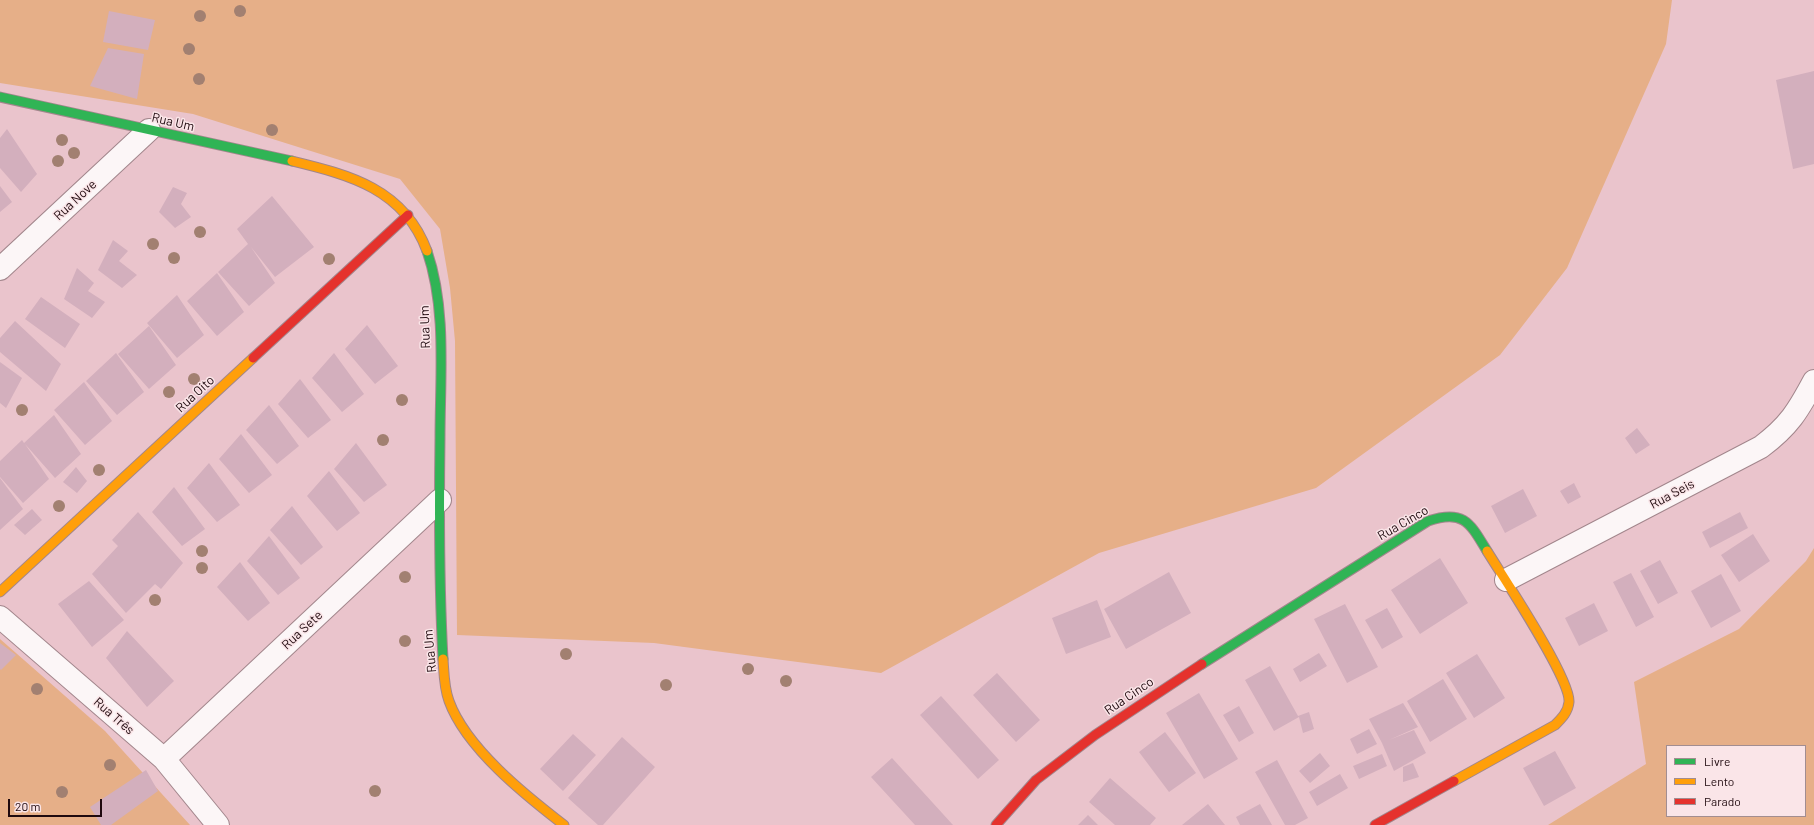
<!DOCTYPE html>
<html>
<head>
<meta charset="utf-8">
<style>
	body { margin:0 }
	#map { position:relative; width:1814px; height:825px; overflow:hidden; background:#eac4cc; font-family:Barlow,sans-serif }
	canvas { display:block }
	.legend { position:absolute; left:1666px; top:745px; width:140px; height:72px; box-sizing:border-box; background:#fae5e8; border:1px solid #a28d91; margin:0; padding:5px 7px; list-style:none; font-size:12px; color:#1f090e }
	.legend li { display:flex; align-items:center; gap:8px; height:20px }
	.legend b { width:20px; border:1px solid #a28d91 }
	.scale { position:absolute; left:8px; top:799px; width:94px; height:18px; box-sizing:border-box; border:2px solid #1f090e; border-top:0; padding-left:5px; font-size:12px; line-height:14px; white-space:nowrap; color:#1f090e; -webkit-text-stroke:3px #fae5e8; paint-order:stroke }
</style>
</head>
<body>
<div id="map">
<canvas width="1814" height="825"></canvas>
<ul class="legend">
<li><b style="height:5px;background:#30b455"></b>Livre</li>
<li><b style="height:5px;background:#ff9f0a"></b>Lento</li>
<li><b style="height:5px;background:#e5322d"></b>Parado</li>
</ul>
<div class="scale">20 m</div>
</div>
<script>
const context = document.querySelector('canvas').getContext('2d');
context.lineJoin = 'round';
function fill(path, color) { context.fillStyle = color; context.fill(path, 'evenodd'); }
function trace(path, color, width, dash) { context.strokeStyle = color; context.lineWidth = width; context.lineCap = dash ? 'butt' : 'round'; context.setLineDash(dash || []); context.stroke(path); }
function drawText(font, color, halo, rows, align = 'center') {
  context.font = font + ' Barlow,sans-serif'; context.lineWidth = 3; context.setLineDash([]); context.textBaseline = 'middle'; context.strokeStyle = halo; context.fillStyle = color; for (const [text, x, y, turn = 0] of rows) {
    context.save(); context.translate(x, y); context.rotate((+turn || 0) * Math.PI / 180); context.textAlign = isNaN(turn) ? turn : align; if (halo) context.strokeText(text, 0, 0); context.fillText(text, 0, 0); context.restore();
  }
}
fill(new Path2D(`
	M0 0H1672L1666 44 1567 268 1500 355 1316 488 1099 553 881 673 654 643 457 635 455 341 450 288 440 229 400 179 193 114 0 83Z
	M1814 548V825H1548L1646 764 1634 682 1739 629 1806 561ZM1667 746H1805V816H1667Z
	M0 639 105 731 190 825H0Z`), '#e6af88');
fill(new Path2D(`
	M109 11 155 20 148 50 103 42Z
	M108 48 144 54 137 99 90 86Z
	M1814 71V164L1793 169 1776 80Z
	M7 129 37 174 21 192 0 168V138Z
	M0 186 12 202 0 212Z
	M173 187 187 193 181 204 191 217 175 228 159 212Z
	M272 196 314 247 275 277 251 247 275 283 249 306 218 272 248 244 237 229Z
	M113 240 128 251 119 261 137 275 122 288 98 270Z
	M77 268 94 283 88 291 105 302 92 318 64 299Z
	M217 273 244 312 217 336 187 301Z
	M177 295 204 335 177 358 147 323Z
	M41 297 80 324 65 348 25 319Z
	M15 321 61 364 46 391 0 352V338Z
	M367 325 398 366 375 384 345 349Z
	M149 326 176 365 149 389 118 354Z
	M116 353 144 392 117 415 86 381Z
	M334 353 364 394 342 412 312 378Z
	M0 362 22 378 6 408 0 403Z
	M300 379 331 420 308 438 278 404Z
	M84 382 112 421 85 445 54 410Z
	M269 405 299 446 277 464 246 430Z
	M54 415 81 454 55 478 25 444 49 479 23 503 0 477V461L22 440 24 443Z
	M1637 428 1650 445 1636 454 1625 438Z
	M241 434 272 475 249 493 219 459Z
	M356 443 387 485 364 502 334 469Z
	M209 463 240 505 217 522 187 488Z
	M76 467 87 481 77 493 63 482Z
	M329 471 360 513 337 531 307 496Z
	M0 478 23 509 0 530Z
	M1574 483 1581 497 1568 504 1560 491Z
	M174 487 205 529 182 546 152 512Z
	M1523 489 1537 516 1505 533 1491 506Z
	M292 506 323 547 301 565 270 530Z
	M32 509 42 520 25 535 14 525Z
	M138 512 183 563 161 589 155 584 126 613 92 574 118 546 112 540Z
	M1740 512 1748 528 1710 548 1702 532Z
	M1753 534 1770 561 1739 582 1721 555Z
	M269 536 300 578 278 595 247 561Z
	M1440 558 1468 603 1420 634 1391 590Z
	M1660 560 1678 593 1658 604 1640 571Z
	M240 562 270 603 248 621 217 587Z
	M1169 572 1191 613 1126 649 1104 609Z
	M1631 573 1654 617 1636 627 1613 582Z
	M1721 574 1741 611 1711 628 1691 591Z
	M89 581 124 620 92 647 58 604Z
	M1097 600 1111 637 1066 654 1052 618Z
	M1594 603 1608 631 1579 646 1565 618Z
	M1345 604 1378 667 1347 683 1314 619Z
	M1387 608 1403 637 1382 649 1365 620Z
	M127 631 174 681 147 707 106 658Z
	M0 643 16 655 1 670 0 669Z
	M1319 653 1327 666 1300 682 1293 669Z
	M1477 654 1505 698 1474 718 1446 673Z
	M1270 666 1298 716 1309 712 1314 729 1303 733 1299 717 1274 731 1245 680Z
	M997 673 1040 720 1016 742 973 695Z
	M1443 679 1467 719 1430 742 1407 701Z
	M1199 693 1238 759 1204 779 1166 713Z
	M941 696 999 760 978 779 920 715Z
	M1403 703 1418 727 1389 740 1414 730 1426 753 1394 771 1382 743 1369 719Z
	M1239 706 1254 733 1239 742 1223 715Z
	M1369 729 1377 744 1357 754 1350 739Z
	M1165 732 1196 773 1169 792 1139 752Z
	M573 734 596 755 563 791 540 769Z
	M622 737 655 767 603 825H598L568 798Z
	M1555 751 1576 788 1544 806 1523 768Z
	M1320 753 1330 766 1310 783 1299 771Z
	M1382 754 1387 766 1359 779 1353 766Z
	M892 758 953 825H915L871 777Z
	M1277 760 1308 818 1295 825H1285L1255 772Z
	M1413 763 1419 777 1403 782V767Z
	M146 770 158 791 111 825H101L90 807Z
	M1340 774 1348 788 1317 806 1309 792Z
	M1110 778 1156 818 1150 825H1115L1089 802Z
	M1208 804 1225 825H1182Z
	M1260 804 1272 825H1240L1236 817Z
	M1088 815 1098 825H1078Z`), '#d3afbd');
const street = new Path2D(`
	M0 269 149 130
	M1506 580 1761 447C1789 426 1798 411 1814 381
	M0 617 164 759 218 825
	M164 759 440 500`);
const fast = new Path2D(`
	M0 97 292 161
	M427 251C447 309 440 377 440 438 439 512 439 585 443 659
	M1202 664 1428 521C1464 509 1470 523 1487 551`);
const slow = new Path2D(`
	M292 161C350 175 404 189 427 251
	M0 592 253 358
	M443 659C444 673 444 688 449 701 466 748 525 795 564 825
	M1454 781 1555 725C1562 718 1568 712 1569 702 1571 679 1503 577 1487 551`);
const jam = new Path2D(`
	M253 358 408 215
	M996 825 1036 780 1095 735 1202 664
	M1375 825 1454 781`);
trace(street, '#a2868c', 24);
trace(fast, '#a2868c', 11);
trace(slow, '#a2868c', 11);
trace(jam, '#a2868c', 11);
trace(street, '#fcf6f7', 22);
trace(fast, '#30b455', 9);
trace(slow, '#ff9f0a', 9);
trace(jam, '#e5322d', 9);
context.fillStyle = '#a28071';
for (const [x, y] of [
	[240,11],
	[200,16],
	[189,49],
	[199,79],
	[272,130],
	[62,140],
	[74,153],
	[58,161],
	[200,232],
	[153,244],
	[174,258],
	[329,259],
	[194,379],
	[169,392],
	[402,400],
	[22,410],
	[383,440],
	[99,470],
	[59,506],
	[202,551],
	[202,568],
	[405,577],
	[155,600],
	[405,641],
	[566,654],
	[748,669],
	[786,681],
	[666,685],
	[37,689],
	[110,765],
	[375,791],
	[62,792]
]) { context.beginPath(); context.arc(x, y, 6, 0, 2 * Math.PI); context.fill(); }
drawText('13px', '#1f090e', '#fae5e8', [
	["Rua Um",173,122,13],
	["Rua Nove",75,200,-43],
	["Rua Um",425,327,-92],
	["Rua Oito",195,394,-43],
	["Rua Seis",1672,494,-28],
	["Rua Cinco",1403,523,-30],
	["Rua Sete",302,630,-43],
	["Rua Um",430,651,-95],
	["Rua Cinco",1129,696,-34],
	["Rua Três",114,716,41]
]);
</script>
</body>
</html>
